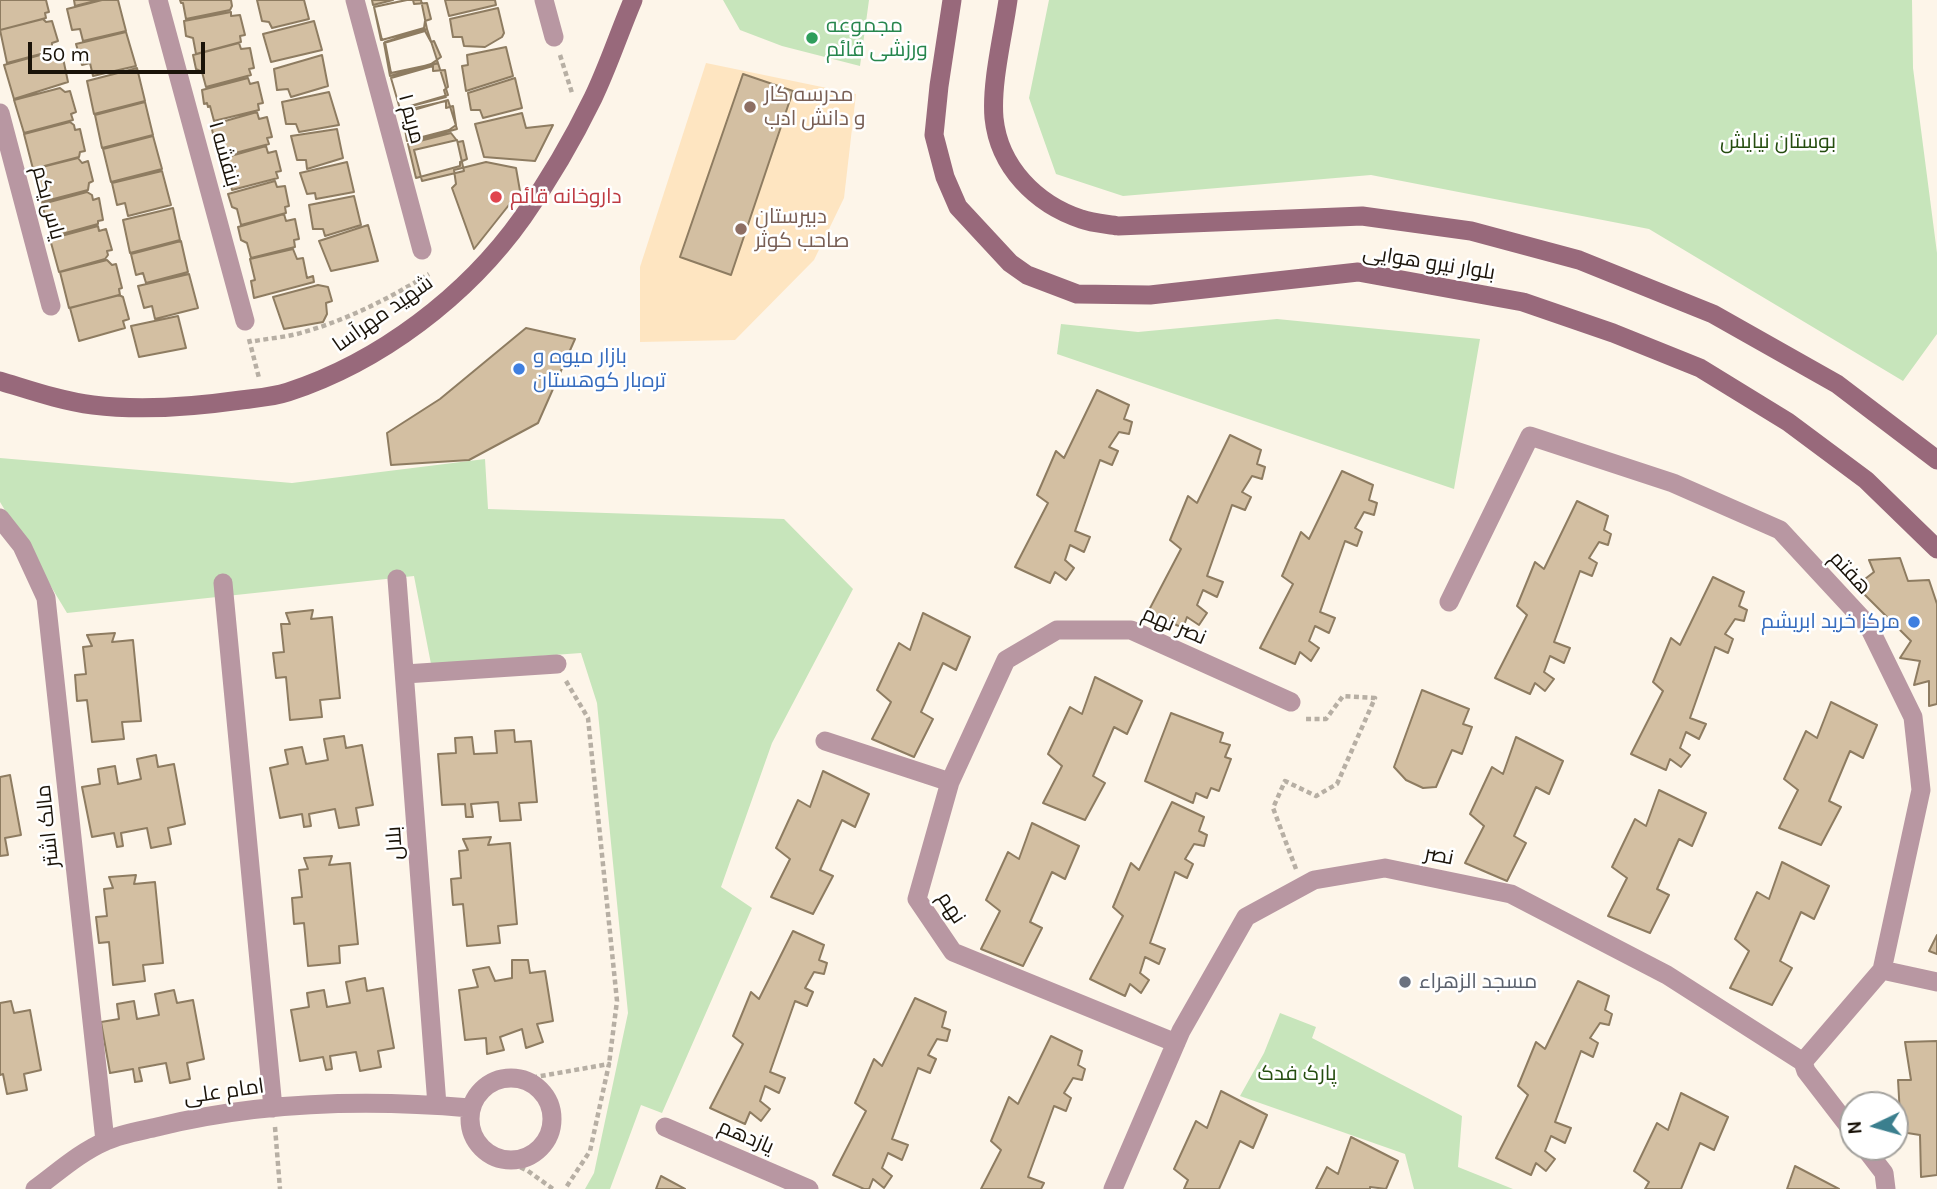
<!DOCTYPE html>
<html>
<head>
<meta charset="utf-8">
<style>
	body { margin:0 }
	#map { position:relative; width:1937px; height:1189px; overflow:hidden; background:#fdf5e9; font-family:Karla,sans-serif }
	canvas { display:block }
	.north { position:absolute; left:1839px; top:1091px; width:70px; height:70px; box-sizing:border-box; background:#fff; border:2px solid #a3a19d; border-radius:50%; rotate:265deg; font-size:19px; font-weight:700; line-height:28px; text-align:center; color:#1a1309 }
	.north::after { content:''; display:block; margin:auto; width:24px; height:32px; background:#3b7f8e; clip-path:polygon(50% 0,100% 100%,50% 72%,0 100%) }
	.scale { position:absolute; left:28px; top:42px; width:177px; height:32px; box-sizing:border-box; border:4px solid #1a1309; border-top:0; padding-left:9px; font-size:21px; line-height:24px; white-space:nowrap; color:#1a1309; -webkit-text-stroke:5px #fff; paint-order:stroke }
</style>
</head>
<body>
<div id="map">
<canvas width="1937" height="1189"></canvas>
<div class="north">N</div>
<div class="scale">50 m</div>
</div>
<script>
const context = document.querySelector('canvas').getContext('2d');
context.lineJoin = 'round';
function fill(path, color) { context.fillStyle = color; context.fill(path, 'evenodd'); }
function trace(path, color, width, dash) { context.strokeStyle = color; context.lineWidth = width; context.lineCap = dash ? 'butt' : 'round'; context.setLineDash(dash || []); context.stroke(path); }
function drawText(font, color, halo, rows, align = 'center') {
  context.font = font + ' Karla,Cairo,sans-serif'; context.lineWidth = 5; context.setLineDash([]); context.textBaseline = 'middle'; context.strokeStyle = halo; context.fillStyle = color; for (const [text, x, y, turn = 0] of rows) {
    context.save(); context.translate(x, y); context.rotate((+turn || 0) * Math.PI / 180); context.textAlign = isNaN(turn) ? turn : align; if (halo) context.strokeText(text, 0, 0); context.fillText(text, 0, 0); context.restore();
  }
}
fill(new Path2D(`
	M706 63 856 94 844 198 814 260 735 340 640 342V267Z`), '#fee5c1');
fill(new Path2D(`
	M723 0H869L860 66 782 46 740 30Z
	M1049 0H1912L1913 68 1937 253V334L1903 381 1649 229 1371 175 1123 196 1056 174 1029 98Z
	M1277 319 1480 339 1454 489 1057 354 1061 324 1138 332Z
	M0 458 292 483 485 459 488 509 784 519 853 589 772 743 721 887 752 908 662 1113 641 1105 610 1189H585L594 1173 628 1013 597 703 581 653 431 664 414 576 67 613 0 502Z
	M1280 1013 1316 1027 1312 1038 1462 1116 1458 1167 1513 1189H1414L1405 1154 1240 1096 1264 1053Z`), '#c7e5bb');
const building = new Path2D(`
	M0 0H46L49 12 45 13 46 18 0 30Z
	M74 0H99L75 6Z
	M102 0H118L126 31 83 41 80 29 72 30 67 9Z
	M180 0H231L232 6 230 10 186 19 183 3H181Z
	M257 0H304L309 19 272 28 269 22 262 21Z
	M372 0H393L373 5Z
	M406 0H413L414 4 427 3 431 19 425 21 424 28 382 40 374 7Z
	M407 0H421L427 29 381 40 374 7Z
	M445 0H495L496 5 449 16Z
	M498 8 504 33 502 37 485 47 464 46 462 37H453L450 19Z
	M231 12V16L240 15 245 35 240 36 241 42 196 54 193 38 186 36 184 21Z
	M43 19 46 22 52 21 58 41 52 43V51L7 63 0 30Z
	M314 21 322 50 271 62 263 34Z
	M427 29 438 63 391 73 385 42Z
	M425 31 431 42 434 41 441 57 431 64 390 76 384 43Z
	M126 32 136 66 93 76 90 63 82 65 76 44Z
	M239 43 241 49 250 48 254 68 249 69 251 75 206 87 202 72 196 69 193 55Z
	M506 47 513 76 466 91 462 66 468 65 467 55Z
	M51 52 56 55 57 60 63 58 68 82 14 99 4 65Z
	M322 55 328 86 291 97 288 89 277 90 274 69Z
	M438 63 448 95 400 109 391 78Z
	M433 66V71L445 70 448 87 444 90 446 97 400 109 391 78Z
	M137 68 145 101 94 114 87 81Z
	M743 74 793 91 731 275 680 257Z
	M248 78 250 84 258 82 263 103 258 104 259 110 214 121 210 106 208 107 207 103 204 104 202 90Z
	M515 78 522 108 483 118 480 110H471L468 93Z
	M60 88 65 92 70 91 76 112 71 114 73 120 24 133 14 100Z
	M329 92 339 125 299 132 296 124H286L282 102Z
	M448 100 457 129 411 142 403 113Z
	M446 101V108L453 106 456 125 449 130 407 141 402 111Z
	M145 102 153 135 102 148 95 115Z
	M257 112 259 119 267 117 272 137 267 138 269 144 224 156 220 141 217 142 216 137 214 138 211 125Z
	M522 113 526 128 553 125 535 161 484 157 475 124Z
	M70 122 74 125 75 130 80 129 85 151 80 152 79 157 33 169 24 134Z
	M337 129 343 158 307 169 306 160H297L291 136Z
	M451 133 458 142 463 141 467 159 460 162V166L416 178 408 144Z
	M153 136 162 169 111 182 103 149Z
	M457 140 464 171 422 181 414 150Z
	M266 146 268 153 276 151 281 171 276 172 278 178 232 190 229 175 223 172 220 159Z
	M78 158 82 163 88 161 93 181 89 183 88 190 42 202 34 169Z
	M347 162 354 192 316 199 315 193 307 194 300 173Z
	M486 162 516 168 520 191 474 249 452 188 456 184 454 170Z
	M162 171 171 205 128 216 125 203 117 205 112 183Z
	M275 181 277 187 285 186 289 206 285 207 286 213 241 225 237 209 232 207 228 194Z
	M87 192 92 195 93 200 99 198 103 220 98 221V224L51 237 42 204Z
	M354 196 361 225 325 236 323 229H313L309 205Z
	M173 208 180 240 130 253 123 220Z
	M284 214 286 221 295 219 299 239 294 240 295 247 251 258 247 243 241 240 238 227Z
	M368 225 378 261 331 271 319 241Z
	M98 226 99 231 106 229 112 250 107 251 108 255 105 259 59 272 50 239Z
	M181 241 188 272 146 283 143 273 136 275 131 254Z
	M293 249 297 259 303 258 307 278 313 276 314 282 254 298 251 281 255 280 250 259Z
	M107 260 112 265 116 264 122 288 119 289 120 295 69 308 60 272Z
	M189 274 198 308 155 319 152 306 144 308 138 286Z
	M318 285 328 287 332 301 326 303 327 314 323 322 284 329 273 297Z
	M119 295 123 297 129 319 123 321 125 328 79 341 70 308Z
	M178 316 186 348 139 357 131 326Z
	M526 328 575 339 538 423 469 460 391 465 387 433 440 399Z
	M1097 390 1129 405 1124 419 1132 422 1129 434 1119 432 1109 447 1118 451 1112 465 1100 460 1075 531 1090 537 1084 552 1070 545 1065 560 1074 568 1066 580 1055 572 1050 583 1015 567 1048 503 1037 495 1056 451 1064 458Z
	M1230 435 1261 450 1257 464 1265 467 1262 479 1252 476 1242 492 1251 497 1245 510 1232 505 1207 576 1223 582 1217 597 1203 590 1197 605 1207 613 1199 625 1187 617 1183 628 1148 612 1181 549 1170 540 1188 496 1197 503Z
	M1342 471 1373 485 1369 500 1377 503 1374 515 1364 512 1355 528 1362 532 1357 546 1345 541 1320 612 1335 618 1329 633 1315 626 1309 641 1319 648 1311 661 1300 652 1295 664 1260 648 1293 584 1282 576 1301 532 1309 539Z
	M1577 501 1608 516 1604 530 1611 534 1608 545 1599 542 1589 558 1597 563 1592 576 1580 571 1554 642 1570 648 1564 663 1550 656 1544 672 1554 679 1545 691 1535 683 1530 694 1495 678 1527 615 1517 606 1535 562 1544 569Z
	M1900 558 1908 581 1929 580 1937 604V704L1929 706V681L1914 685 1920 661 1900 658 1911 641 1856 586 1874 572 1869 560Z
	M1713 577 1744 592 1739 606 1747 610 1744 621 1735 619 1725 634 1733 639 1728 653 1715 647 1690 718 1706 724 1699 739 1686 732 1680 748 1690 755 1681 767 1670 759 1666 770 1631 754 1663 691 1653 682 1671 638 1680 645Z
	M313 610 311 619 332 617 340 698 320 700 322 717 290 720 286 677 276 678 273 653 284 652 281 624H290L286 613Z
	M923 613 970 637 956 670 943 663 921 712 933 719 914 757 872 739 891 702 877 690 899 643 910 650Z
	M115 633 112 642 133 640 141 721 122 722 124 739 92 742 87 700 77 701 75 675 86 674 83 647 92 646 87 635Z
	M1095 677 1142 701 1127 734 1114 727 1093 776 1105 783 1085 820 1043 803 1062 766 1048 754 1070 707 1082 714Z
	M1422 690 1469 709 1463 724 1472 727 1462 754 1452 750 1436 787 1423 788 1406 780 1394 767Z
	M1831 702 1877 725 1863 758 1850 751 1829 801 1841 807 1821 845 1779 828 1798 790 1784 779 1806 731 1817 738Z
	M1171 713 1223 733 1220 742 1230 745 1225 757 1231 759 1219 791 1211 788 1207 798 1196 793 1193 803 1145 781Z
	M514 730 515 742 531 741 537 802 519 803 521 820 500 821 498 802 471 804 473 817H466L465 804 442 805 438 754 456 753 455 738 472 737 474 754 497 753 495 731Z
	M344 736 346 748 362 745 373 805 356 808 359 825 339 828 335 809 309 814 311 826 304 827 302 814 280 818 270 768 288 764 285 750 302 747 306 764 328 760 324 739Z
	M1516 737 1563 761 1549 794 1536 787 1514 836 1526 843 1507 881 1465 863 1484 826 1470 814 1492 767 1503 774Z
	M156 755 158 767 174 764 185 824 168 828 171 844 151 848 147 828 121 833 123 846 117 847 114 833 92 837 82 787 100 784 98 769 115 766 118 784 141 779 137 759Z
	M823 771 869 794 855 827 842 820 820 870 833 876 813 914 771 897 790 859 776 848 798 800 810 807Z
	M10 775 21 835 5 838 8 855 0 856V777Z
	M1659 790 1706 813 1692 846 1679 839 1657 889 1669 895 1650 933 1608 916 1627 878 1612 867 1635 819 1646 826Z
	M1172 802 1204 817 1199 831 1207 835 1204 846 1194 844 1185 859 1193 864 1187 878 1175 872 1150 943 1165 949 1159 964 1145 957 1140 973 1149 980 1141 993 1130 984 1125 996 1090 979 1123 916 1113 907 1131 863 1139 870Z
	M1032 823 1079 846 1065 879 1052 872 1030 922 1042 928 1023 966 981 949 1000 911 986 900 1008 852 1019 859Z
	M491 837 488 845 510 843 517 924 498 926 500 943 467 946 463 904 453 905 451 879 461 878 459 851 468 850 463 839Z
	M332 856 329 865 350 863 358 944 339 946 340 963 308 966 304 923 294 924 292 898 302 897 299 870 308 869 304 858Z
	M1782 862 1829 886 1814 919 1801 912 1780 961 1792 968 1772 1005 1730 988 1749 951 1735 939 1757 892 1769 899Z
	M136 875 134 884 155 882 163 963 143 965 145 981 113 985 109 942 99 943 96 917 107 916 104 889 113 888 109 877Z
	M793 931 824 945 819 960 827 963 824 974 814 972 805 988 813 992 807 1006 795 1001 770 1072 785 1078 779 1093 765 1086 760 1101 770 1109 761 1121 750 1112 745 1124 710 1108 743 1044 733 1036 751 992 759 999Z
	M1937 935V954L1929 951Z
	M512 960H528L530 973 545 971 553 1021 537 1024 543 1042 526 1048 522 1029 500 1037 504 1050 487 1054 486 1038 465 1040 459 990 478 987 473 970 489 967 495 981 512 978Z
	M365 978 367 991 383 988 394 1048 378 1051 381 1067 360 1071 356 1052 330 1056 332 1069 326 1070 323 1057 300 1061 291 1010 309 1007 307 993 324 990 327 1007 350 1003 346 982Z
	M1578 981 1609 996 1605 1010 1612 1014 1609 1025 1600 1023 1590 1038 1598 1043 1593 1057 1581 1051 1555 1122 1571 1128 1565 1143 1551 1136 1545 1151 1555 1159 1546 1171 1536 1163 1531 1175 1496 1158 1528 1095 1518 1086 1536 1042 1545 1049Z
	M174 990 177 1003 193 1000 204 1059 187 1063 190 1079 170 1083 166 1063 139 1068 142 1081 135 1082 133 1069 110 1073 101 1022 119 1019 117 1004 134 1001 137 1019 159 1015 155 994Z
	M915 998 946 1012 942 1027 950 1030 947 1041 937 1039 928 1055 936 1059 930 1073 918 1068 892 1139 908 1145 902 1160 888 1153 882 1168 892 1176 884 1188 873 1179 869 1189H864L833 1175 866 1111 855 1103 874 1059 882 1066Z
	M11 1001 14 1013 30 1010 41 1070 24 1074 27 1090 7 1094 3 1074 0 1075V1003Z
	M1051 1036 1082 1051 1078 1065 1085 1069 1082 1080 1073 1078 1064 1093 1071 1098 1066 1111 1054 1106 1028 1177 1044 1183 1041 1189H981L1001 1150 991 1141 1009 1097 1018 1104Z
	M1937 1041V1175L1921 1177 1920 1135 1901 1132 1898 1080H1911L1905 1042Z
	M1221 1091 1267 1115 1253 1148 1240 1141 1219 1189H1184L1188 1180 1174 1169 1196 1121 1207 1128Z
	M1681 1093 1728 1117 1714 1150 1700 1143 1681 1189H1645L1649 1182 1634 1171 1657 1123 1668 1130Z
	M1351 1137 1398 1161 1386 1189 1370 1187V1189H1316L1327 1167 1338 1174Z
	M1795 1166 1839 1189H1787Z
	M661 1176 685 1189H656Z`);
fill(building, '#d3bfa2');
trace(building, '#8e7c61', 2);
trace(new Path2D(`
	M560 55 572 93
	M249 339 259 378
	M255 341C271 338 288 337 304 332 349 319 388 299 429 274
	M566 681 588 718 617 1001 609 1064
	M1296 869 1273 808 1285 781 1316 796 1337 784 1375 698 1343 696 1326 719H1305
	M524 1079 609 1064 590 1151 565 1189
	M275 1127 280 1189
	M505 1160 528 1171 553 1189`), '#b7afa4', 4.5, [5, 3.5]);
trace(new Path2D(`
	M158 0 245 321
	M355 0 422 250
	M544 0 554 37
	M0 113 51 306
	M0 518 22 546 46 598 105 1141
	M397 579 437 1105
	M223 583 273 1108
	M1449 602 1530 436 1673 483 1780 530 1868 625 1913 717 1921 790 1882 970 1803 1062
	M405 674 557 664
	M825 741 950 782 917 899 953 952 1176 1043
	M950 782 1006 660 1057 630H1131L1291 702
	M1882 970 1937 982
	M470 1119a41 41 0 1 1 82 0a41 41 0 1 1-82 0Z
	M665 1127 809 1189
	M1864 1147 1884 1173 1886 1189
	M35 1189C57 1173 80 1152 106 1141 121 1134 140 1131 157 1127 258 1102 367 1099 470 1108
	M1113 1189 1181 1031 1246 917 1314 880 1385 868 1511 894 1667 975 1803 1062 1806 1071 1853 1132`), '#b897a2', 19);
trace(new Path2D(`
	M952 0 939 86 934 135 945 177 958 207 1010 263 1027 275 1077 294 1150 295 1358 272 1523 302 1613 333 1700 368 1788 422 1866 480 1937 549
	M1008 0C1003 36 991 83 994 118 999 167 1036 204 1081 219 1092 223 1106 224 1118 226L1362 216 1471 231 1579 260 1713 314 1837 384 1937 460
	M0 381C30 390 61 401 93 405 141 411 192 407 241 400 256 398 273 397 288 392 380 362 467 296 523 217 549 180 573 139 593 98 608 67 619 33 633 0`), '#98697b', 19);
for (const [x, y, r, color] of [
	[812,38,7,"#2e9e5b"],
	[750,107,7,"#8d6e63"],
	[496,197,7,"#e0444e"],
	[741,229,7,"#8d6e63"],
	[519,369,7,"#3f7fe0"],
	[1914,622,7,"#3f7fe0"],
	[1405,982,7,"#6b7280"]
]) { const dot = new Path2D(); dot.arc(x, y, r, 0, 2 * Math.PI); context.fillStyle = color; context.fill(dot); trace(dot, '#fff', 2.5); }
drawText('21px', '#27864d', '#fff', [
	["مجموعه",826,26],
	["ورزشی قائم",826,50]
], 'left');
drawText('21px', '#785e54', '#fff', [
	["مدرسه کار",764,95],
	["و دانش ادب",764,119],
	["دبيرستان",755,217],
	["صاحب كوثر",755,241]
], 'left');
drawText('21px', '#1a1309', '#fff', [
	["مریم ۱",411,119,75],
	["بنفشه ۱",224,154,74],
	["یاس یکم",48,203,75],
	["بلوار نیرو هوایی",1429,263,9],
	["شهید مهرآسا",383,314,-35],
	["هفتم",1850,573,47],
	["نصر نهم",1174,626,23],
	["مالک اشتر",48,826,-96],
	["بلال",395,843,-94],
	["نصر",1439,856,11],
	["نهم",951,908,57],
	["امام علی",224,1092,-8],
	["یازدهم",746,1137,23]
]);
drawText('21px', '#254d0f', '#fff', [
	["بوستان نیایش",1778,142],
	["پارک فدک",1297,1074]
]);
drawText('21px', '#be3a42', '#fff', [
	["داروخانه قائم",510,197]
], 'left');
drawText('21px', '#366cbe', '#fff', [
	["بازار میوه و",533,357],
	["تره‌بار کوهستان",533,381],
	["مرکز خرید ابریشم",1900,622,"right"]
], 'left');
drawText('21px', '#5b616d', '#fff', [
	["مسجد الزهراء",1419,982]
], 'left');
</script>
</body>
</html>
